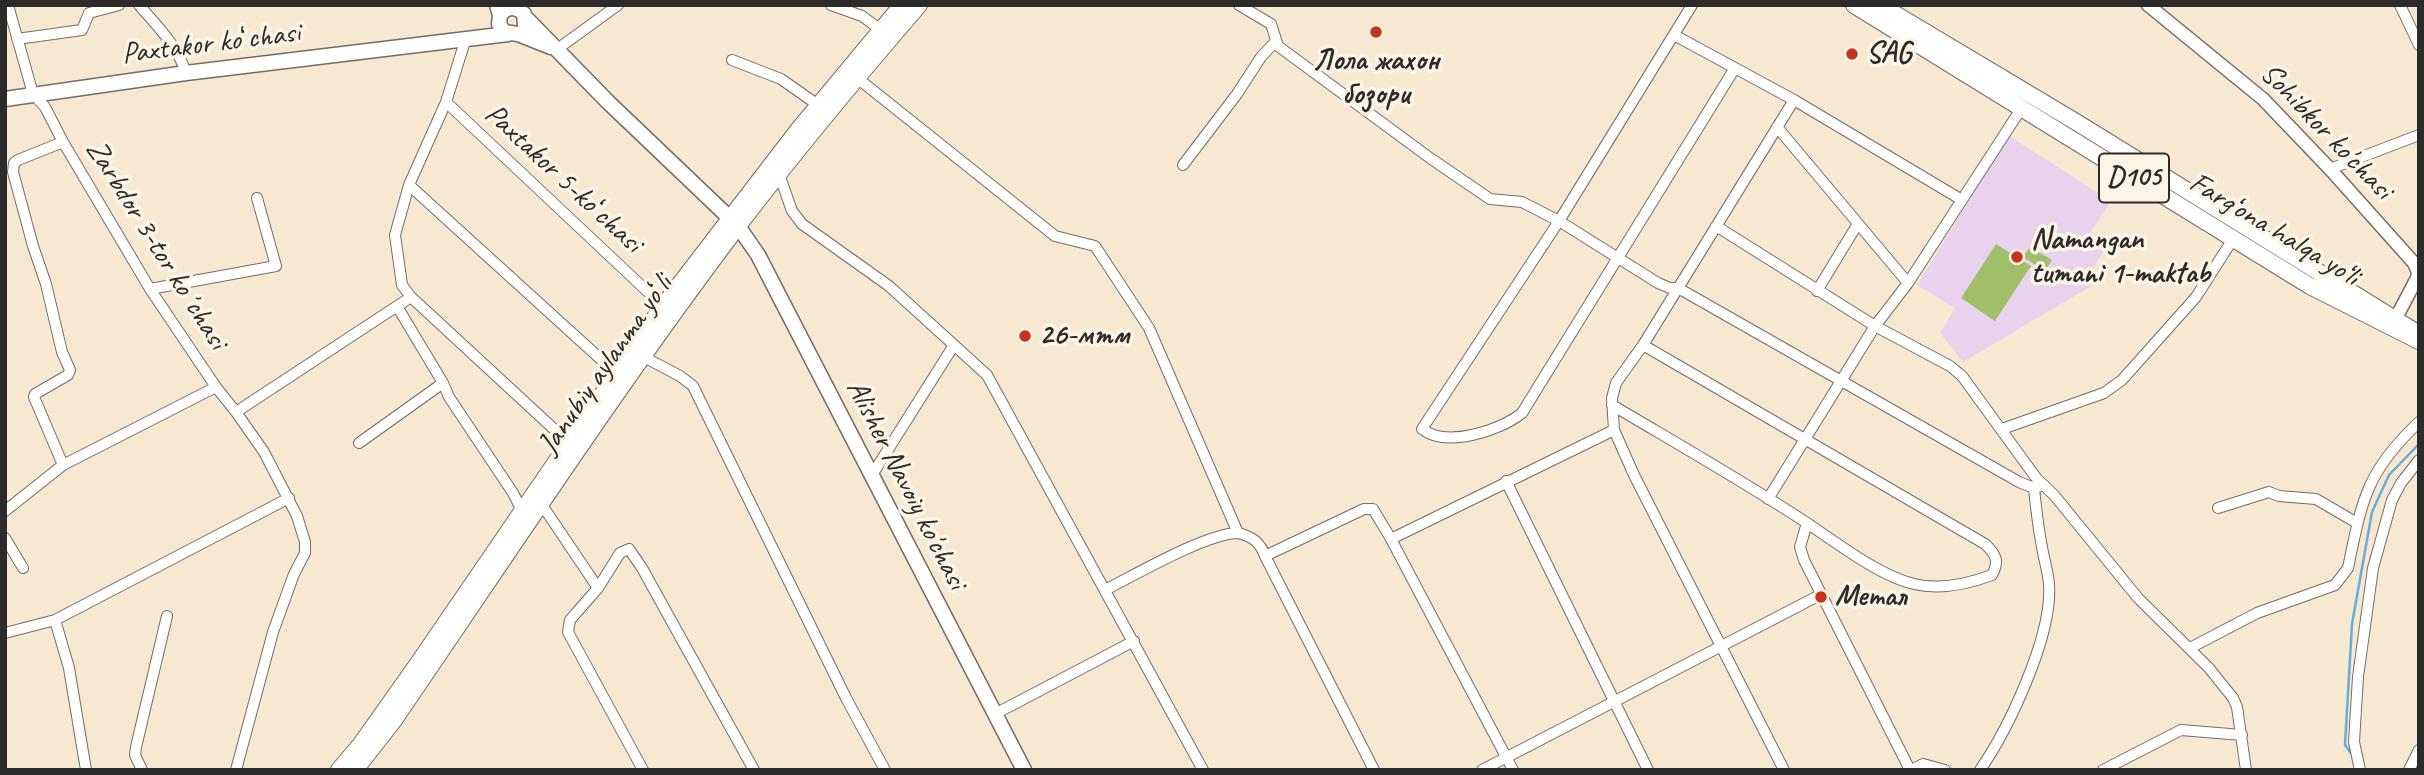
<!DOCTYPE html>
<html>
<head>
<meta charset="utf-8">
<style>
	body { margin:0 }
	#map { position:relative; width:2424px; height:775px; overflow:hidden; background:#f7e8d1; font-family:Caveat,sans-serif }
	canvas { display:block }
	.frame { position:absolute; inset:0; border:7px solid #2b2b2b; pointer-events:none }
</style>
</head>
<body>
<div id="map">
<canvas width="2424" height="775"></canvas>
<div class="frame"></div>
</div>
<script>
const context = document.querySelector('canvas').getContext('2d');
context.lineJoin = 'round';
function fill(path, color) { context.fillStyle = color; context.fill(path, 'evenodd'); }
function trace(path, color, width, dash) { context.strokeStyle = color; context.lineWidth = width; context.lineCap = dash ? 'butt' : 'round'; context.setLineDash(dash || []); context.stroke(path); }
function drawText(font, color, halo, rows, align = 'center') {
  context.font = font + ' Caveat,sans-serif'; context.lineWidth = 7; context.setLineDash([]); context.textBaseline = 'middle'; context.strokeStyle = halo; context.fillStyle = color; for (const [text, x, y, turn = 0] of rows) {
    context.save(); context.translate(x, y); context.rotate((+turn || 0) * Math.PI / 180); context.textAlign = isNaN(turn) ? turn : align; if (halo) context.strokeText(text, 0, 0); context.fillText(text, 0, 0); context.restore();
  }
}
fill(new Path2D(`
	M2009 136 2111 201 2091 232 2109 243 2092 270 2103 279 1963 362 1940 333 1955 308 1917 285Z`), '#e9d2ee');
fill(new Path2D(`
	M1996 244 2031 266 1995 321 1961 298Z
	M2030 247 2052 260 2045 271 2023 257Z`), '#9fc069');
trace(new Path2D(`
	M2353 756 2345 745 2352 624 2372 512 2389 475 2419 444`), '#67acdd', 2.5);
const minor = new Path2D(`
	M8 5 33 94 45 107 63 142 150 289 216 387 236 412 264 452 297 516 305 542V553L294 574 273 632 236 770
	M139 5C158 27 177 45 186 73
	M831 5 862 16 881 30
	M1239 5 1271 24 1278 46 1430 158 1490 199 1522 202 1559 221 1658 283 1670 288H1678L2019 482 2034 488 2044 485
	M1692 5 1559 221 1422 429C1446 448 1500 431 1522 413L1735 68
	M2400 5 2419 45
	M1674 35 1794 100 1962 200
	M466 38 446 102 409 185 395 235 402 285 411 297 569 443
	M17 39 82 30 89 13 119 5
	M556 50 618 5
	M732 60 781 79 818 105
	M856 77 1055 236 1095 246 1149 328 1238 533C1207 533 1135 575 1105 590
	M446 102 648 292
	M1777 127 1908 283
	M63 142 18 160 14 163 13 172 33 246 46 284 62 352 70 370 68 375 35 394 34 397 63 465
	M1183 165 1237 94 1261 57 1276 41
	M2330 169 2419 135
	M779 174 792 211 802 224 889 286 987 375 1203 770
	M409 185 616 373
	M1716 226 1875 326 1950 366 1962 376 2037 479 2054 495 2138 598 2209 668 2233 698 2237 707 2246 770
	M150 289 276 266 257 198
	M1817 291 1857 225
	M398 308 443 383
	M644 357 680 376 693 386 846 698 885 770
	M1612 405C1676 443 1741 480 1804 521 1834 541 1879 576 1914 584 1940 590 1968 584 1992 575 1999 562 1997 555 1985 544L1643 345
	M236 412 411 297
	M2002 429 2104 393 2122 380 2196 297 2233 239
	M359 443 443 383 449 397 513 493 522 511
	M872 475 954 345
	M1506 481 1648 770
	M1768 499 1875 326 1908 283 2021 109
	M542 505 598 588 570 620 568 632 643 770
	M2218 508 2269 492 2279 496 2316 499 2357 523
	M5 511 63 465 216 387
	M1807 523 1800 547 1804 560 1910 770
	M1238 533C1253 537 1260 542 1265 556L1364 509H1373L1391 539 1513 770
	M5 538 23 568
	M1391 539 1614 430
	M1265 556 1374 770
	M598 588 620 553 629 549 642 568 754 770
	M55 620 69 668 86 770
	M5 633 55 620 289 498
	M2190 648 2257 613 2335 585 2348 568C2362 500 2366 472 2419 422
	M995 714 1134 641
	M142 770 135 755 136 747 167 616
	M1482 770 1820 595
	M1784 770 1634 475 1614 430 1612 398 1616 383 1643 345 1794 100
	M1911 770 1923 764 1945 770
	M1980 770C2009 728 2053 635 2049 584 2048 572 2044 559 2042 547 2038 527 2036 508 2034 488
	M2103 770 2181 730 2242 735
	M2360 770 2354 742 2358 677 2373 568 2392 500 2401 483 2419 460
	M2409 770 2419 750`);
const tertiary = new Path2D(`
	M2148 5 2263 99 2330 169 2414 263 2418 272 2417 278 2396 318`);
const secondary = new Path2D(`
	M497 5 500 15 499 24 504 32 518 34 551 47
	M500 15C507 6 516 6 524 14L525 25
	M526 18 608 102 738 226 758 255 1024 770
	M5 99 186 73 508 34`);
const trunk = new Path2D(`
	M1854 5 2310 286 2419 341
	M1880 5 2076 122 2414 331
	M339 770 361 744 417 665 660 310 798 130 902 5
	M355 770 394 720C507 555 617 386 738 226 796 150 857 77 919 5`);
trace(minor, '#726d65', 12);
trace(tertiary, '#726d65', 15);
trace(secondary, '#726d65', 17);
trace(trunk, '#726d65', 18);
trace(minor, '#fff', 10);
trace(tertiary, '#fff', 12);
trace(secondary, '#fff', 14);
trace(trunk, '#fff', 16);
for (const [x, y, r, color] of [
	[1376,32,7,"#c8321e"],
	[1852,54,7,"#c8321e"],
	[2017,257,7,"#c8321e"],
	[1025,336,7,"#c8321e"],
	[1821,597,7,"#c8321e"]
]) { const dot = new Path2D(); dot.arc(x, y, r, 0, 2 * Math.PI); context.fillStyle = color; context.fill(dot); trace(dot, '#fcf5e5', 2.5); }
for (const [x, y, w] of [
	[2134,178,70]
]) { const box = new Path2D(); box.roundRect(x - w / 2, y - 24.5, w, 49, 5); context.fillStyle = '#fcf5e5'; context.fill(box); trace(box, '#2b2b2b', 2); }
drawText('bold 28px', '#2b2b2b', null, [
	["D105",2134,178]
]);
drawText('30px', '#2b2b2b', '#fcf5e5', [
	["Paxtakor koʻchasi",211,44,-7],
	["Sohibkor ko'chasi",2326,132,46],
	["Paxtakor 5-koʻchasi",563,179,43],
	["Farg‘ona halqa yo‘li",2274,230,31],
	["Zarbdor 3-tor koʼchasi",156,245,58],
	["Janubiy aylanma yoʻli",606,365,-55],
	["Alisher Navoiy ko'chasi",906,485,63]
]);
drawText('bold 30px', '#2b2b2b', '#fcf5e5', [
	["SAG",1866,54],
	["Лола жахон",1376,61,"center"],
	["бозори",1376,95,"center"],
	["Namangan",2031,240],
	["tumani 1-maktab",2031,274],
	["26-мтм",1039,336],
	["Метал",1835,597]
], 'left');
</script>
</body>
</html>
